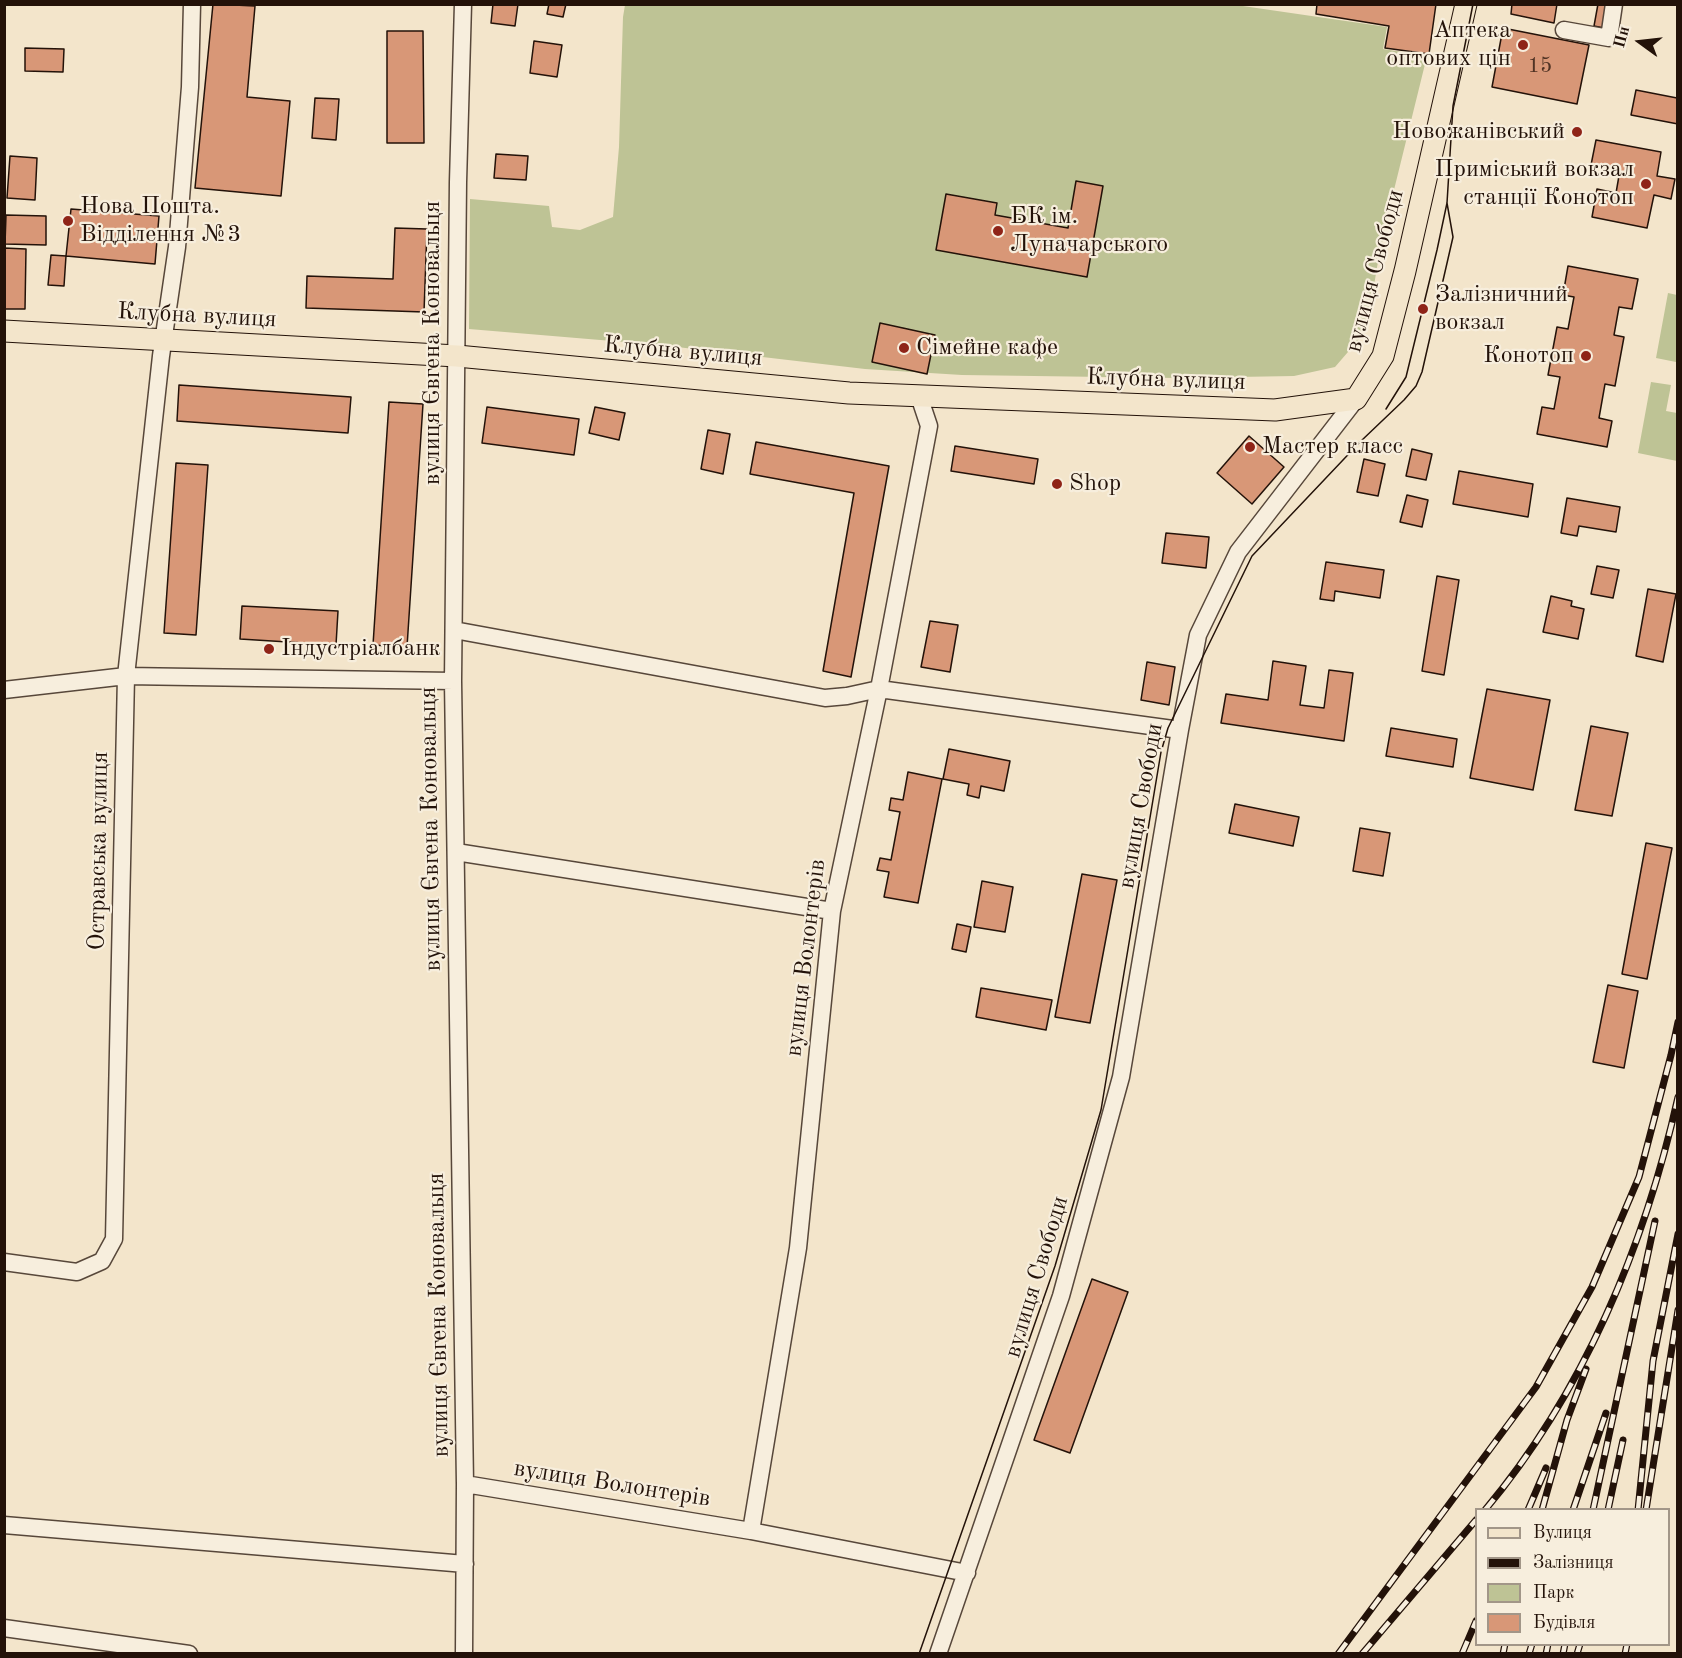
<!DOCTYPE html>
<html>
<head>
<meta charset="utf-8">
<style>
	body { margin:0 }
	#map { position:relative; width:1682px; height:1658px; overflow:hidden; background:#f3e5cb; font-family:"Old Standard TT",serif }
	canvas { display:block }
	.frame { position:absolute; inset:0; border:6px solid #231209; pointer-events:none }
	.legend { position:absolute; left:1475px; top:1508px; width:195px; height:138px; box-sizing:border-box; background:#f7eedd; border:2px solid #a29688; margin:0; padding:8px 10px; list-style:none; font-size:18px; color:#231209 }
	.legend li { display:flex; align-items:center; gap:12px; height:30px }
	.legend b { width:30px; border:2px solid #a29688 }
	.north { position:absolute; left:1610px; top:12px; width:60px; height:60px; -webkit-text-stroke:4px #f7eedd; paint-order:stroke; rotate:285deg; font-size:16px; font-weight:700; line-height:24px; text-align:center; color:#231209 }
	.north::after { content:''; display:block; margin:auto; width:21px; height:27px; background:#231209; clip-path:polygon(50% 0,100% 100%,50% 72%,0 100%) }
</style>
</head>
<body>
<div id="map">
<canvas width="1682" height="1658"></canvas>
<div class="frame"></div>
<ul class="legend">
<li><b style="height:8px;background:#f3e5cb"></b>Вулиця</li>
<li><b style="height:8px;background:#231209"></b>Залізниця</li>
<li><b style="height:16px;background:#bec395"></b>Парк</li>
<li><b style="height:16px;background:#d89777"></b>Будівля</li>
</ul>
<div class="north">Пн</div>
</div>
<script>
const context = document.querySelector('canvas').getContext('2d');
context.lineJoin = 'round';
function fill(path, color) { context.fillStyle = color; context.fill(path, 'evenodd'); }
function trace(path, color, width, dash) { context.strokeStyle = color; context.lineWidth = width; context.lineCap = dash ? 'butt' : 'round'; context.setLineDash(dash || []); context.stroke(path); }
function drawText(font, color, halo, rows, align = 'center') {
  context.font = font + ' "Old Standard TT",serif'; context.lineWidth = 4.5; context.setLineDash([]); context.textBaseline = 'middle'; context.strokeStyle = halo; context.fillStyle = color; for (const [text, x, y, turn = 0] of rows) {
    context.save(); context.translate(x, y); context.rotate((+turn || 0) * Math.PI / 180); context.textAlign = isNaN(turn) ? turn : align; if (halo) context.strokeText(text, 0, 0); context.fillText(text, 0, 0); context.restore();
  }
}
fill(new Path2D(`
	M625 5H1236L1387 27 1383 49 1427 56 1392 198 1377 267 1367 330 1335 367 1294 376 1178 378 962 375 865 369 660 345 469 329 470 199 549 206 552 227 580 230 613 217 619 147 623 17Z
	M1668 293 1677 295 1676 362 1656 358Z
	M1651 382 1671 385 1666 411 1677 413V461L1638 453Z`), '#bec395');
const building = new Path2D(`
	M213 4 255 6 247 97 290 101 281 196 195 188Z
	M493 4H518L515 26 491 23Z
	M549 4H566L563 17 547 14Z
	M1317 4H1436L1429 54 1385 48 1389 26 1316 14Z
	M1512 4H1557L1554 23 1511 14Z
	M1598 4H1608L1609 29 1594 26Z
	M1503 28 1589 45 1577 104 1492 87Z
	M387 31H423L424 143H387Z
	M534 41 562 45 557 77 530 73Z
	M25 48 64 49 63 72 25 71Z
	M1636 90 1677 98 1678 93V124L1631 115Z
	M315 98 339 99 336 140 312 138Z
	M1596 140 1661 152 1657 176 1675 179 1671 199 1654 195 1647 228 1592 217 1597 189 1616 193 1620 170 1591 165Z
	M496 154 528 156 526 180 494 178Z
	M10 156 37 158 35 200 7 198Z
	M1076 181 1103 186 1087 277 936 250 946 194 997 203 995 215 1068 228Z
	M71 209 159 216 155 264 66 256Z
	M6 215 46 216V245L5 244Z
	M395 228 427 229 424 312 306 308 307 276 393 279Z
	M4 248 26 249 25 309H4Z
	M51 255 66 256 64 286 48 285Z
	M1568 266 1638 279 1632 309 1619 307 1614 335 1624 337 1615 386 1605 384 1599 418 1612 421 1607 447 1537 434 1542 407 1554 409 1560 377 1548 375 1557 327 1568 329 1574 297 1563 295Z
	M880 323 935 335 927 374 872 362Z
	M179 385 351 397 348 433 177 421Z
	M389 402 423 404 407 647 373 645Z
	M487 407 579 419 574 455 482 443Z
	M595 407 625 413 619 440 589 433Z
	M708 430 730 434 723 474 701 469Z
	M1249 436 1284 467 1252 504 1217 473Z
	M756 442 889 466 851 677 823 671 854 493 750 474Z
	M955 446 1038 459 1034 484 951 471Z
	M1412 449 1432 454 1426 480 1406 476Z
	M1364 459 1385 464 1378 496 1357 492Z
	M176 463 208 465 196 635 164 633Z
	M1459 471 1533 484 1528 517 1453 504Z
	M1407 495 1428 500 1422 527 1400 522Z
	M1567 498 1620 507 1616 532 1579 526 1577 536 1561 533Z
	M1166 533 1209 537 1206 568 1162 563Z
	M1326 562 1384 570 1380 598 1335 591 1334 601 1320 599Z
	M1597 566 1619 570 1613 598 1591 594Z
	M1437 576 1459 580 1444 675 1422 671Z
	M1648 589 1676 594 1663 662 1636 656Z
	M1551 596 1572 601 1571 606 1584 609 1578 639 1543 632Z
	M242 606 338 611 336 645 240 639Z
	M930 621 958 625 950 672 921 667Z
	M1273 661 1306 666 1300 705 1324 708 1329 670 1353 673 1344 741 1221 723 1226 694 1268 700Z
	M1147 662 1175 667 1169 705 1141 700Z
	M1487 689 1550 700 1533 790 1470 778Z
	M1591 726 1628 733 1612 816 1575 810Z
	M1391 728 1457 739 1453 767 1386 756Z
	M949 749 1010 761 1004 791 981 786 979 798 967 795 969 784 943 779Z
	M908 772 942 779 918 903 884 897 889 872 877 870 880 858 891 860 900 812 889 810 891 798 903 800Z
	M1235 804 1299 817 1293 846 1229 833Z
	M1360 828 1390 833 1383 876 1353 871Z
	M1646 843 1672 848 1647 979 1622 974Z
	M1082 874 1117 880 1090 1023 1055 1017Z
	M982 881 1013 887 1005 932 974 927Z
	M957 924 971 927 966 952 952 949Z
	M1608 985 1638 991 1624 1068 1593 1062Z
	M981 988 1052 1000 1046 1030 976 1017Z
	M1092 1279 1128 1292 1070 1453 1034 1440Z`);
fill(building, '#d89777');
trace(building, '#231209', 1.5);
const minor = new Path2D(`
	M463 4 458 182 453 681 465 1484 464 1654
	M1564 30 1609 38 1614 4
	M454 630 825 698 847 696 879 689 1180 730
	M4 690 126 676 453 681
	M456 852 832 911
	M4 1262 77 1272 102 1261 114 1239 126 676 161 356 177 247 190 87 192 4
	M465 1484 751 1531 967 1573
	M4 1525 465 1564
	M751 1531 798 1248 832 911 879 689 929 426 919 396
	M4 1628 189 1654
	M938 1654 1061 1296 1121 1077 1180 730 1198 635 1238 552 1356 399`);
const major = new Path2D(`
	M4 331 457 356 849 393 1275 410 1356 399 1383 356 1405 271 1466 4`);
trace(minor, '#57473a', 19);
trace(major, '#231209', 23);
trace(minor, '#f7eedd', 16);
trace(major, '#f3e5cb', 21);
trace(new Path2D(`
	M1386 409 1406 377 1437 250 1447 203 1453 106 1473 4
	M919 1654 1055 1266 1101 1110 1161 752 1168 728 1252 556 1361 441 1404 400 1416 386 1422 372 1453 237 1447 203`), '#231209', 1.5);
const rail = new Path2D(`
	M1485 1510C1583 1393 1645 1246 1678 1097
	M1528 1510 1546 1468
	M1542 1510 1567 1420 1586 1369
	M1573 1510 1606 1413
	M1593 1510 1655 1221
	M1608 1510 1623 1440
	M1638 1510 1653 1361 1678 1234
	M1646 1510 1678 1310
	M1338 1654 1536 1387 1592 1287 1639 1177 1671 1055 1678 1022
	M1362 1654 1476 1520
	M1462 1654 1476 1621
	M1503 1654 1505 1644
	M1529 1654 1532 1644
	M1546 1654 1548 1644
	M1563 1654 1565 1644
	M1577 1654 1580 1644
	M1625 1654 1627 1644`);
trace(rail, '#231209', 7);
trace(rail, '#f7eedd', 4.5, [14]);
for (const [x, y, r, color] of [
	[1523,45,6,"#8f2418"],
	[1577,132,6,"#8f2418"],
	[1646,184,6,"#8f2418"],
	[68,221,6,"#8f2418"],
	[998,231,6,"#8f2418"],
	[1423,309,6,"#8f2418"],
	[904,348,6,"#8f2418"],
	[1586,356,6,"#8f2418"],
	[1250,447,6,"#8f2418"],
	[1057,484,6,"#8f2418"],
	[269,649,6,"#8f2418"]
]) { const dot = new Path2D(); dot.arc(x, y, r, 0, 2 * Math.PI); context.fillStyle = color; context.fill(dot); trace(dot, '#f7eedd', 2); }
drawText('21px', '#503324', null, [
	["15",1540,66]
]);
drawText('24px', '#231209', '#f7eedd', [
	["Аптека",1511,31,"right"],
	["оптових цін",1511,59,"right"],
	["Новожанівський",1565,132,"right"],
	["Приміський вокзал",1634,170,"right"],
	["станції Конотоп",1634,198,"right"],
	["Нова Пошта.",80,207],
	["Відділення №3",80,235],
	["БК ім.",1010,217],
	["Луначарського",1010,245],
	["Залізничний",1435,295],
	["вокзал",1435,323],
	["Сімейне кафе",916,348],
	["Конотоп",1574,356,"right"],
	["Мастер класс",1262,447],
	["Shop",1069,484],
	["Індустріалбанк",281,649]
], 'left');
drawText('24px', '#231209', '#f7eedd', [
	["вулиця Свободи",1375,271,-75],
	["Клубна вулиця",197,316,3],
	["вулиця Євгена Коновальця",433,343,-90],
	["Клубна вулиця",683,352,5],
	["Клубна вулиця",1166,380,2],
	["вулиця Свободи",1141,806,-80],
	["вулиця Євгена Коновальця",431,829,-91],
	["Остравська вулиця",99,851,-89],
	["вулиця Волонтерів",806,958,-83],
	["вулиця Свободи",1037,1277,-73],
	["вулиця Євгена Коновальця",439,1315,-91],
	["вулиця Волонтерів",612,1484,9]
]);
</script>
</body>
</html>
